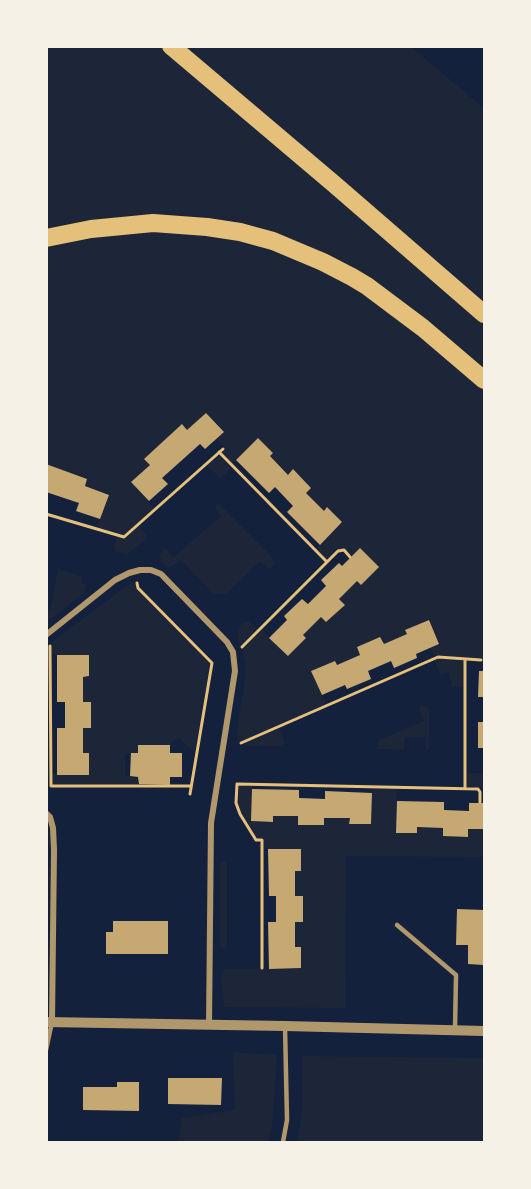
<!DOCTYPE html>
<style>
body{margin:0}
#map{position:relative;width:531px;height:1189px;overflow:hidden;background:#14213d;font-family:"Work Sans",sans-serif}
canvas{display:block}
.frame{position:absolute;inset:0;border:48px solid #f6f1e7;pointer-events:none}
</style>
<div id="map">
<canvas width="531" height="1189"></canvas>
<div class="frame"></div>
</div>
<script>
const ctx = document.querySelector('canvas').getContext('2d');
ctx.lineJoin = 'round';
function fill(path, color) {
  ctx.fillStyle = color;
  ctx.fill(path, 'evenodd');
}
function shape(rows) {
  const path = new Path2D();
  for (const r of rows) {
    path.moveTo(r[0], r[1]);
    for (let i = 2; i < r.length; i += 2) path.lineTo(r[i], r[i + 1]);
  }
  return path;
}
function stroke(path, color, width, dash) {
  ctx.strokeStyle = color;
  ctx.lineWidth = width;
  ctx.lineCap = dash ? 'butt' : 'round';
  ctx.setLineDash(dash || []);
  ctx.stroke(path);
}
fill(shape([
 [47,47,411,47,484,108,483,658,462,658,438,655,435,657,431,648,439,644,428,620,405,630,407,634,384,644,357,647,360,655,337,665,334,661,312,671,326,704,240,742,238,737,237,731,246,674,245,661,242,650,262,630,288,656,306,639,303,635,321,617,327,622,344,605,339,599,357,581,352,556,345,549,342,548,337,550,327,560,316,549,342,522,328,507,324,511,306,493,311,487,293,469,288,475,270,456,273,453,258,438,232,463,221,453,225,449,216,439,224,432,206,413,187,430,182,425,145,459,150,465,131,482,154,508,124,535,97,527,109,494,85,486,87,478,47,464],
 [219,455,231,468,222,477,219,478,207,465],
 [219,504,272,557,275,563,274,565,269,569,260,561,226,594,214,594,181,560,169,568,166,567,159,557,160,554,164,549,167,550,174,557,221,516,215,508,216,505],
 [139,526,147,535,147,538,127,554,115,551,114,546,117,537,124,539],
 [58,569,83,577,81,583,87,585,84,593,47,622,47,611,50,611],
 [134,582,136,588,210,664,195,750,187,747,181,739,178,739,173,741,170,745,139,745,138,753,125,753,125,776,138,777,139,784,52,785,52,774,89,774,83,753,83,728,91,727,91,703,83,702,83,677,89,676,89,656,52,655,52,642,128,585],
 [248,621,257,629,240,646,238,640,238,631,242,623],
 [438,658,463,661,463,687,452,687,449,672,440,674,434,660],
 [422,705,427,707,429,712,429,750,426,749,425,737,405,737,404,748,402,750,378,749,379,740,424,721,419,708],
 [279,729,284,740,284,744,281,746,246,746,243,744],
 [467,773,484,773,484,803,483,803,483,787,467,787],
 [238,785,252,786,252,821,272,822,273,816,298,816,298,825,324,825,324,818,350,818,350,824,371,824,372,788,397,789,396,833,417,833,417,827,443,828,443,836,468,837,468,829,484,829,484,857,346,856,345,1008,224,1007,221,976,224,969,301,968,300,948,295,947,295,871,300,849,264,849,264,838,257,838,240,810,238,803],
 [224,860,227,863,227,946,224,949,220,946,220,863],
 [233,1052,277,1055,272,1126,268,1142,178,1142,182,1118,235,1110],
 [302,1056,484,1058,484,1142,297,1142,302,1114]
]), '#1d2539');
fill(shape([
 [206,413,224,432,205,449,200,444,162,478,168,484,149,501,131,482,150,465,144,459,182,424,187,430],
 [258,438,273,453,270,456,288,475,293,469,311,488,306,493,324,511,327,507,342,522,320,545,287,512,293,506,275,487,269,493,236,460],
 [46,464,87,479,85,486,109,495,100,519,76,511,79,503,46,492],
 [360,548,379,567,361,585,357,581,339,599,345,605,326,622,321,617,303,635,306,638,288,656,269,638,287,620,284,616,302,599,308,604,326,586,321,580,339,563,342,566],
 [429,620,439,644,416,654,417,658,394,668,391,661,368,671,371,679,347,689,345,685,322,695,311,671,335,661,337,665,360,655,357,647,380,637,384,644,407,634,405,630],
 [57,655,89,655,89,676,83,677,83,702,91,702,91,728,83,728,83,753,89,753,89,775,57,775,57,728,65,728,65,702,57,702],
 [479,671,484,671,484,697,478,697],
 [478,722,484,722,484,748,478,748],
 [138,745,170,745,170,753,182,753,182,777,170,777,170,785,139,784,138,777,130,776,131,753,138,753],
 [252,789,299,790,299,798,325,799,325,791,372,793,371,824,349,824,350,818,324,818,324,825,298,825,298,816,273,816,273,822,251,821],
 [397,801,444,802,444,810,469,811,469,803,484,803,484,829,468,829,468,837,443,836,443,828,417,827,417,833,396,833],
 [268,849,301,849,301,871,295,871,295,896,303,896,303,922,295,922,295,947,301,947,301,968,269,969,268,922,276,922,276,896,269,896],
 [457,909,484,910,484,965,468,964,468,945,456,945],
 [113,921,168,921,168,954,106,954,106,932,113,932],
 [168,1078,222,1078,221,1105,168,1104],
 [117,1082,139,1082,139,1111,83,1110,83,1087,117,1087]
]), '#c6a872');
stroke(shape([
 [219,452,327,562],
 [46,514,124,537,223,449],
 [137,583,138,588,212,663,190,794],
 [50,646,51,786,191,786],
 [242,647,338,551,344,550,350,557],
 [241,743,438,657,481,660],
 [465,788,465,660],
 [262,968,262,840,256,840,240,814,236,803,237,784,478,789,480,792,480,802]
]), '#e5c07b', 3);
stroke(shape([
 [397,925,456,975,455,1030],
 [46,1050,52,1022],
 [283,1142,287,1120,285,1026]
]), '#b1986c', 4.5);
stroke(shape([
 [46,635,115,580,129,573,140,570,151,570,161,574,227,642,233,652,235,671,211,823,209,1025],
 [46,813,50,817,53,828,54,850,52,1022]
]), '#b1986c', 6);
stroke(shape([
 [46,1022,285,1026,484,1031]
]), '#b1986c', 10);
stroke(shape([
 [171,46,334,184,484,314],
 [46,238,91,229,153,223,207,227,240,232,273,241,323,262,352,277,367,286,423,328,484,380]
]), '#e5c07b', 18);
</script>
